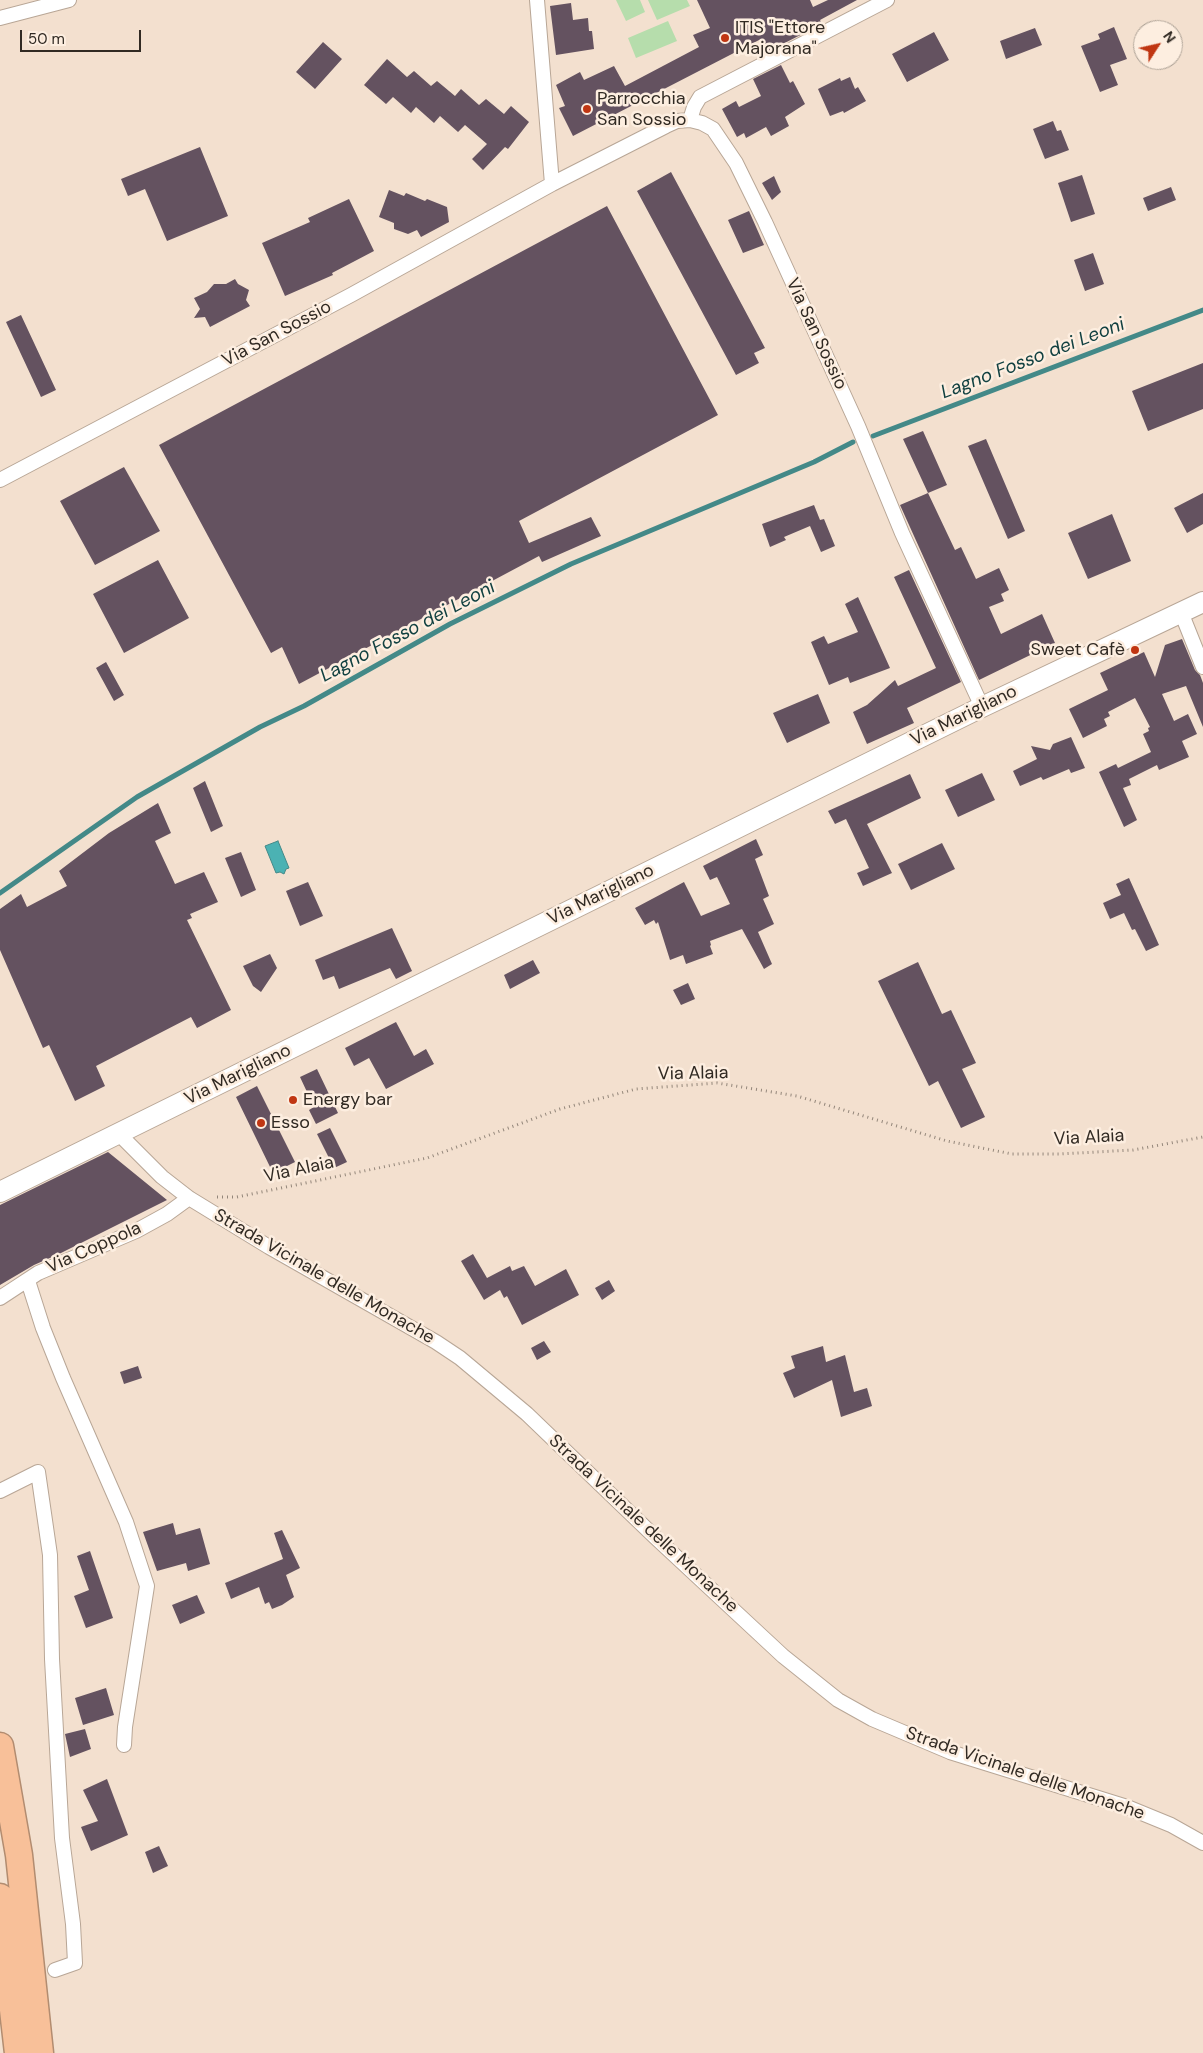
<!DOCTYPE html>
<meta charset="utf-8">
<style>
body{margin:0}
#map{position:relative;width:1203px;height:2053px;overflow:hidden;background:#f3e0cf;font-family:"DM Sans",sans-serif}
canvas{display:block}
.north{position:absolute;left:1133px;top:20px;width:50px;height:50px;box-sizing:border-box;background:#fdeee0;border:1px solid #aba094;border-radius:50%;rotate:55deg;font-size:14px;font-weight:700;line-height:20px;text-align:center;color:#312a23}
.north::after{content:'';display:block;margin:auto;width:18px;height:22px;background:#c03612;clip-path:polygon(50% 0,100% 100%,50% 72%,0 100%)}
.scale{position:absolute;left:20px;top:30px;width:121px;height:22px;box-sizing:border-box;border:2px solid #312a23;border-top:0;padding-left:6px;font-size:15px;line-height:18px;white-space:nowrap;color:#312a23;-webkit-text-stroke:4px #fdeee0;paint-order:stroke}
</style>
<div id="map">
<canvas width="1203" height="2053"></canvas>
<div class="north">N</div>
<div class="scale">50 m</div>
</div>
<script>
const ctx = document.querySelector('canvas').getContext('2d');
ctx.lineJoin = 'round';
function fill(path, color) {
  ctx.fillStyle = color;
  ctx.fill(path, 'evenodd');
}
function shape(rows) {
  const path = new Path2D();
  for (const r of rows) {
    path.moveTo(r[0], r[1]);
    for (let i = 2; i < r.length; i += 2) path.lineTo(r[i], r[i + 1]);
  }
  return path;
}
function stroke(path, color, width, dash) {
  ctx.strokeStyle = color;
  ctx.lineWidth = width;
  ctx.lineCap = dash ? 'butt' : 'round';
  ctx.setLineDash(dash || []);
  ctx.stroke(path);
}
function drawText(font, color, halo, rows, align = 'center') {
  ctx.font = font + ' "DM Sans",sans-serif';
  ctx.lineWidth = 5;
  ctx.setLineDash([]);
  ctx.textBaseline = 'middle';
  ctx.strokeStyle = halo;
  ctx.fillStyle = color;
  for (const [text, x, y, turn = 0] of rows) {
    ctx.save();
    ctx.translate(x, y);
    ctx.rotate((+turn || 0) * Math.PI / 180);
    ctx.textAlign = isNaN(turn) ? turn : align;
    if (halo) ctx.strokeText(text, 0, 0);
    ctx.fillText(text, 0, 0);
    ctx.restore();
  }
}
fill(shape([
 [616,0,640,0,645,12,626,21],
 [648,0,687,0,690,6,657,20],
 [668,21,677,41,636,58,628,38]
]), '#b6ddac');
const water = shape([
 [278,841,289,868,286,869,284,874,280,872,276,873,265,846,278,841]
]);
fill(water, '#4bb2b3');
stroke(water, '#438988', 1);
stroke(shape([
 [873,436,1203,310],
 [0,893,137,797,260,727,304,706,450,624,571,564,814,462,853,442]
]), '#438988', 5);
fill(shape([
 [697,0,810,0,813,7,828,0,857,0,820,20,822,24,767,52,761,39,573,136,559,108,565,106,556,85,580,72,584,80,614,66,625,86,699,47,693,35,710,28],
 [571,3,573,20,588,18,589,31,592,31,594,49,556,55,550,6],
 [1114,27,1127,59,1110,65,1118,85,1100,92,1081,46,1100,39,1098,34],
 [1035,28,1042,45,1006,59,1000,41],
 [934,32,949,60,907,82,892,54],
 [323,42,342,59,315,89,296,72],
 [387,59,407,77,414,71,431,86,437,81,455,96,461,89,479,105,486,99,504,114,511,106,529,122,508,149,505,147,483,170,472,159,487,144,465,125,458,132,440,116,434,123,416,107,411,113,393,97,386,104,364,85],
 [781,65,790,83,793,81,805,104,785,117,789,126,771,136,766,127,746,138,744,133,737,137,722,109,736,101,739,107,761,96,753,79],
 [850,77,855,89,858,87,866,101,844,113,843,111,830,116,818,89,840,78,841,81],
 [1053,121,1057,131,1061,130,1069,150,1045,159,1033,129],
 [200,147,228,216,167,241,145,189,128,196,121,179],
 [671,172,765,348,754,353,759,363,736,375,637,191],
 [1082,175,1095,214,1071,222,1058,183],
 [774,176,781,192,772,200,762,183],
 [1171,187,1176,200,1148,211,1143,198],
 [389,190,404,196,406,193,425,201,427,199,447,207,449,222,421,237,417,230,408,234,394,229,394,223,379,217],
 [349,199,374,251,332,273,333,275,285,296,262,243,310,222,308,218],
 [607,206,718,415,519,521,529,543,591,517,601,536,542,562,539,556,299,684,282,647,271,653,159,445],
 [749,211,764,245,743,253,728,220],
 [1093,253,1104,284,1085,291,1074,260],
 [235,279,238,284,249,290,246,300,250,306,210,327,205,317,194,318,200,309,194,298,207,292,214,284,226,284],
 [21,315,56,390,41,397,6,322],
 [1203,363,1203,409,1148,431,1132,391],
 [923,431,947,485,928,493,903,439],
 [986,439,1025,531,1008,539,968,446],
 [124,467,160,531,95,565,60,501],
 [928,493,955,550,961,547,976,579,999,568,1009,590,1001,594,1004,601,989,607,1001,634,1042,614,1055,643,979,680,900,505],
 [1203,493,1203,524,1187,533,1174,508],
 [814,505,820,520,824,519,835,546,821,552,810,526,784,537,786,540,770,547,762,524],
 [1112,514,1131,561,1088,579,1068,533],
 [158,560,189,618,124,653,93,594],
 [909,570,961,682,907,708,914,723,867,744,853,712,867,705,895,680,898,686,936,668,894,577],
 [858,597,890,668,850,683,848,677,829,685,811,642,824,636,828,644,858,632,845,604],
 [1182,639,1195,670,1200,675,1203,683,1203,727,1186,686,1162,694,1174,721,1188,714,1197,734,1182,741,1189,757,1159,770,1157,765,1129,779,1131,785,1123,788,1137,820,1124,827,1099,772,1116,764,1118,768,1151,752,1143,734,1149,731,1148,728,1150,727,1135,698,1108,712,1110,716,1104,719,1107,726,1083,738,1069,709,1108,690,1100,673,1144,652,1155,677,1165,645],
 [106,662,124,695,114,701,96,668],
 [818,694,830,723,787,743,773,713],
 [1071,737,1085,768,1071,773,1069,769,1043,780,1041,777,1020,786,1013,771,1037,759,1031,746,1050,750,1053,744],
 [982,773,995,800,958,817,945,790],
 [910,774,921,798,867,824,892,873,863,886,857,873,869,868,846,819,835,824,828,811],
 [205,781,223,826,211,832,193,788],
 [158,803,171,833,155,841,175,884,204,872,218,902,190,914,192,918,187,920,231,1010,197,1028,191,1017,96,1066,105,1086,75,1101,49,1045,43,1048,0,950,0,909,21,894,27,907,67,886,59,871,109,833],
 [756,839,763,855,755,859,769,896,763,899,774,924,758,932,772,964,764,969,742,929,710,941,711,945,710,946,713,954,686,964,683,955,670,960,658,922,656,924,654,920,645,925,635,908,684,882,701,916,730,904,717,877,710,880,703,866],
 [942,843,955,869,911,890,898,864],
 [241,852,256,890,241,897,225,858],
 [1129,878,1159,945,1146,951,1135,929,1132,930,1124,913,1110,919,1103,903,1121,895,1116,884],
 [308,882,323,916,300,926,286,891],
 [392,928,412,971,396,979,390,968,339,989,334,976,323,980,315,960],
 [270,954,277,968,261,992,253,986,243,966],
 [533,960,540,973,510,989,504,975],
 [918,962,942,1014,951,1010,976,1063,962,1069,985,1117,961,1128,938,1081,929,1086,878,981],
 [688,983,695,999,681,1005,673,990],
 [396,1022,414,1056,426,1049,434,1064,386,1089,369,1058,354,1066,345,1048],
 [317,1069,338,1113,316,1124,309,1110,314,1107,300,1077],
 [257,1086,295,1162,273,1173,236,1097],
 [330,1128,347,1162,334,1168,317,1134],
 [108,1152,167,1200,61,1253,34,1265,0,1285,0,1205],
 [473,1254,487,1278,510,1266,512,1271,524,1266,535,1286,566,1269,579,1295,522,1325,507,1296,504,1298,500,1290,484,1300,461,1261],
 [609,1280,615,1291,602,1300,595,1288],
 [544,1341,551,1352,537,1360,531,1348],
 [823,1346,826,1362,845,1355,854,1392,867,1388,872,1406,841,1417,832,1380,794,1398,783,1373,795,1368,791,1356],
 [138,1366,142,1378,124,1384,120,1372],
 [173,1523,176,1535,200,1528,210,1564,188,1571,186,1563,157,1571,143,1532],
 [282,1530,300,1568,286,1575,294,1597,282,1605,272,1609,269,1602,265,1604,259,1587,231,1599,225,1583,283,1559,274,1533],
 [90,1551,113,1618,86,1628,74,1596,89,1590,77,1556],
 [197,1595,205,1613,180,1624,172,1605],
 [106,1688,114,1715,83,1725,75,1698],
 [85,1729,91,1749,70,1757,65,1734],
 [107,1779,128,1835,91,1851,81,1827,98,1821,83,1790],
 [159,1846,168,1866,153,1873,145,1852]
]), '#645260');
const street = shape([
 [537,0,552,184],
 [0,18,69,0],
 [690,120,694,107,700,97,887,0],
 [0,480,351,295,552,184,666,126,677,121,690,120,702,123,713,129,736,163,765,222,858,426,902,533,982,707],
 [1181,612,1203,667],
 [119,1134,162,1177,189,1198,269,1247,436,1342,460,1358,527,1414,655,1537,783,1656,838,1700,872,1719,950,1752,1127,1807,1171,1825,1203,1843],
 [28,1281,43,1328,63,1378,126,1522,147,1586,125,1727,124,1745],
 [0,1298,38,1273,136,1231,167,1214,189,1198],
 [0,1491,38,1472,50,1555,52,1659,62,1838,73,1924,75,1963,55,1970]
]);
const secondary = shape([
 [0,1192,982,707,1203,602]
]);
const highway = shape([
 [0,1746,19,1855,40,2053],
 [0,1897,18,2053]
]);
stroke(street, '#b8a696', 16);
stroke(secondary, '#b8a696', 22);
stroke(highway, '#b28c70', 29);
stroke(shape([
 [217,1197,237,1197,427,1158,560,1109,636,1089,717,1083,797,1096,947,1141,1012,1154,1059,1154,1133,1150,1203,1137]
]), '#93867a', 3, [1, 4]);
stroke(street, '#fff', 14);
stroke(secondary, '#fff', 20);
stroke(highway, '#f8c099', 26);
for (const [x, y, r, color] of [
 [725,38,5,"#c03612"],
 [587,109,5,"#c03612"],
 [1135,650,5,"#c03612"],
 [293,1100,5,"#c03612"],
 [261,1123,5,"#c03612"]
]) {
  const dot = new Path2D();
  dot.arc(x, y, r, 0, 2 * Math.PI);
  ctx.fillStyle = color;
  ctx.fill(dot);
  stroke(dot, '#fdeee0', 2);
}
drawText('18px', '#312a23', '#fdeee0', [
 ["ITIS \"Ettore",735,28],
 ["Majorana\"",735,49],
 ["Parrocchia",597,99],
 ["San Sossio",597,120],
 ["Sweet Cafè",1125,650,"right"],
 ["Energy bar",303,1100],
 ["Esso",271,1123]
], 'left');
drawText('18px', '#312a23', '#fdeee0', [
 ["Via San Sossio",277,334,-28],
 ["Via San Sossio",816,334,65],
 ["Via Marigliano",964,716,-26],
 ["Via Marigliano",601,895,-26],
 ["Via Alaia",693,1074,-1],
 ["Via Marigliano",238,1075,-26],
 ["Via Alaia",1089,1138,-3],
 ["Via Alaia",299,1170,-12],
 ["Via Coppola",94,1248,-24],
 ["Strada Vicinale delle Monache",324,1277,30],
 ["Strada Vicinale delle Monache",643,1524,43],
 ["Strada Vicinale delle Monache",1025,1774,19]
]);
drawText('italic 19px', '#124141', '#fdeee0', [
 ["Lagno Fosso dei Leoni",1033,359,-21],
 ["Lagno Fosso dei Leoni",408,632,-28]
]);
</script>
